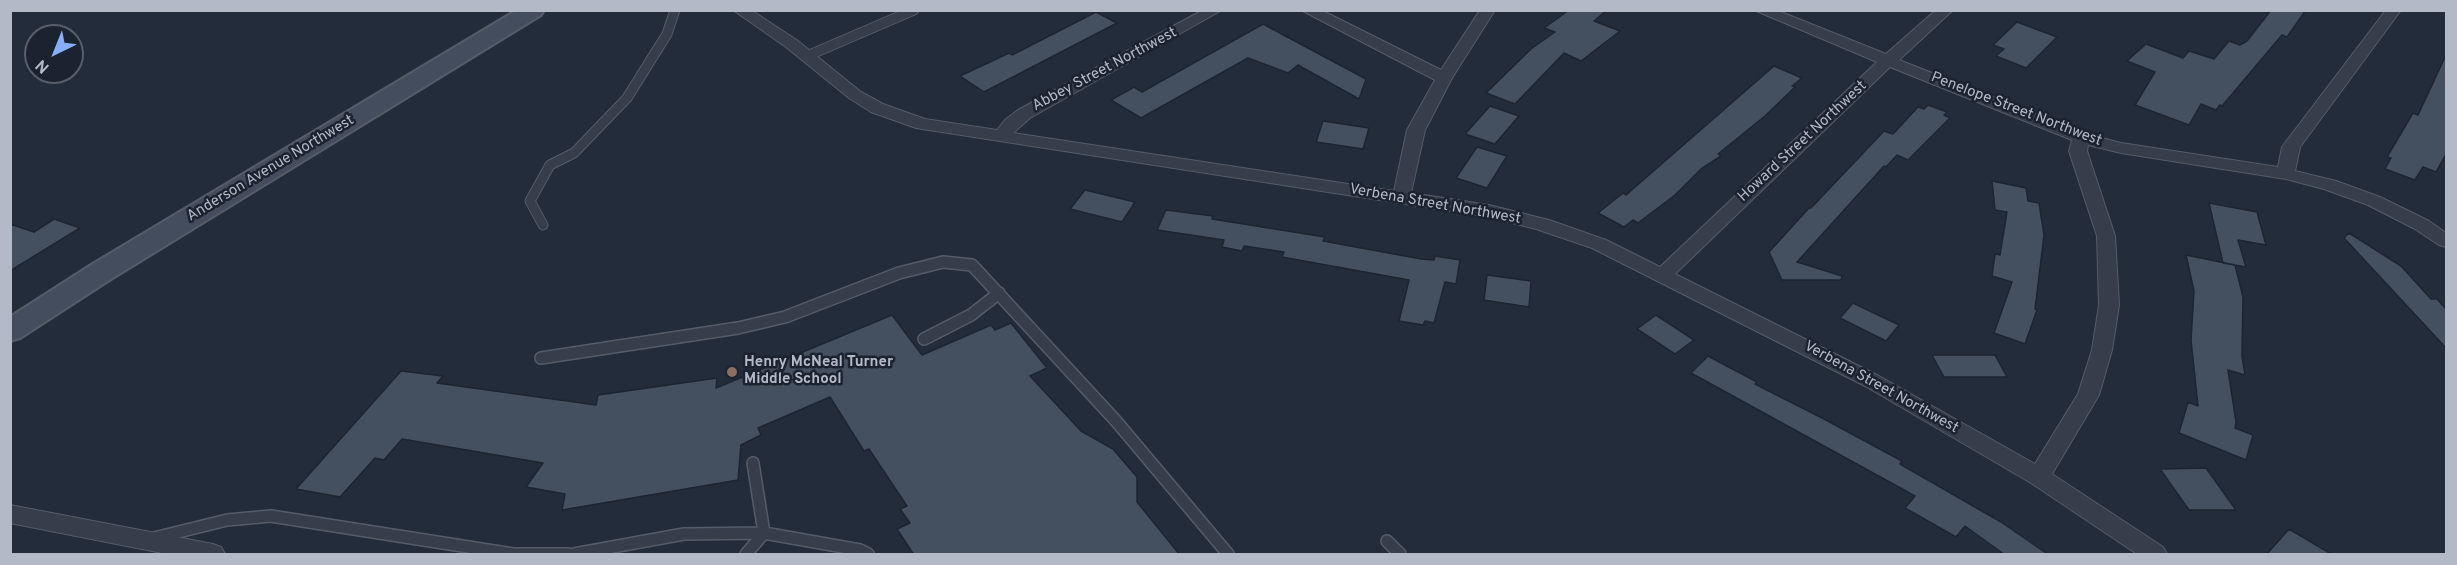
<!DOCTYPE html>
<style>
body{margin:0}
#map{position:relative;width:2457px;height:565px;overflow:hidden;background:#232c3b;font-family:Overpass,sans-serif}
canvas{display:block}
.frame{position:absolute;inset:0;border:12px solid #b2b9c7;pointer-events:none}
.north{position:absolute;left:24px;top:24px;width:60px;height:60px;box-sizing:border-box;background:#1c2330;border:2px solid #585f6c;border-radius:50%;rotate:223deg;font-size:16px;font-weight:700;line-height:24px;text-align:center;color:#b2b9c7}
.north::after{content:'';display:block;margin:auto;width:21px;height:27px;background:#87aef7;clip-path:polygon(50% 0,100% 100%,50% 72%,0 100%)}
</style>
<div id="map">
<canvas width="2457" height="565"></canvas>
<div class="frame"></div>
<div class="north">N</div>
</div>
<script>
const ctx = document.querySelector('canvas').getContext('2d');
ctx.lineJoin = 'round';
function fill(path, color) {
  ctx.fillStyle = color;
  ctx.fill(path, 'evenodd');
}
function shape(rows) {
  const path = new Path2D();
  for (const r of rows) {
    path.moveTo(r[0], r[1]);
    for (let i = 2; i < r.length; i += 2) path.lineTo(r[i], r[i + 1]);
  }
  return path;
}
function stroke(path, color, width, dash) {
  ctx.strokeStyle = color;
  ctx.lineWidth = width;
  ctx.lineCap = dash ? 'butt' : 'round';
  ctx.setLineDash(dash || []);
  ctx.stroke(path);
}
function drawText(font, color, halo, rows, align = 'center') {
  ctx.font = font + ' Overpass,sans-serif';
  ctx.lineWidth = 5;
  ctx.setLineDash([]);
  ctx.textBaseline = 'middle';
  ctx.strokeStyle = halo;
  ctx.fillStyle = color;
  for (const [text, x, y, turn = 0] of rows) {
    ctx.save();
    ctx.translate(x, y);
    ctx.rotate((+turn || 0) * Math.PI / 180);
    ctx.textAlign = isNaN(turn) ? turn : align;
    if (halo) ctx.strokeText(text, 0, 0);
    ctx.fillText(text, 0, 0);
    ctx.restore();
  }
}
const building = shape([
 [1569,10,1607,10,1594,21,1620,31,1581,61,1564,53,1515,104,1486,93,1531,49,1555,32,1544,28,1569,10],
 [2271,10,2306,10,2287,37,2282,35,2222,106,2220,105,2216,110,2201,104,2189,125,2135,105,2155,72,2127,61,2146,44,2183,58,2189,51,2214,59,2229,41,2240,45,2247,41,2271,10],
 [1096,12,1117,23,984,92,960,76,1009,53,1012,55,1096,12],
 [2017,22,2057,37,2026,68,1996,56,2004,49,1993,45,2017,22],
 [1263,24,1366,79,1359,99,1298,65,1288,73,1248,58,1141,118,1111,100,1134,87,1142,92,1263,24],
 [2446,55,2446,154,2436,172,2423,167,2415,180,2385,169,2391,158,2387,157,2413,113,2418,115,2446,55],
 [1774,66,1802,78,1792,86,1795,87,1765,116,1718,154,1721,156,1701,169,1675,195,1638,223,1633,220,1624,227,1598,213,1623,193,1626,195,1774,66],
 [1928,105,1947,112,1944,115,1950,118,1908,160,1897,155,1886,167,1884,166,1797,262,1842,276,1841,280,1782,280,1769,252,1809,208,1811,208,1884,131,1893,134,1918,107,1924,109,1928,105],
 [1490,106,1519,116,1495,144,1465,134,1490,106],
 [1323,121,1369,128,1363,149,1316,142,1323,121],
 [1477,147,1507,156,1487,188,1456,178,1477,147],
 [1992,181,2026,188,2028,201,2039,203,2044,235,2035,309,2037,310,2025,344,1994,333,2012,282,1992,276,1995,254,2000,255,2007,212,1995,210,1992,181],
 [1085,190,1135,202,1122,222,1070,209,1085,190],
 [2209,203,2257,212,2266,245,2238,240,2246,267,2223,263,2209,203],
 [1166,210,1213,216,1212,219,1325,237,1323,241,1421,259,1434,260,1435,256,1460,260,1456,284,1445,282,1434,323,1425,321,1423,325,1399,321,1409,280,1282,257,1284,252,1244,246,1242,251,1222,247,1224,240,1157,230,1166,210],
 [54,219,80,228,10,271,10,224,34,232,54,219],
 [2349,233,2401,266,2431,299,2437,299,2446,309,2446,348,2344,238,2349,233],
 [2186,255,2235,265,2243,297,2242,356,2245,375,2228,370,2236,422,2235,428,2253,435,2246,460,2179,433,2188,402,2198,406,2191,340,2194,291,2186,255],
 [1487,275,1531,281,1529,307,1484,300,1487,275],
 [1853,303,1899,325,1886,341,1840,318,1853,303],
 [892,315,922,355,991,325,995,330,1011,323,1047,368,1030,376,1081,431,1113,449,1137,477,1137,502,1180,555,914,555,897,529,910,523,900,509,907,506,869,449,864,451,830,397,758,428,761,435,741,445,738,480,562,510,565,494,526,487,543,463,402,439,384,460,375,458,340,497,296,489,401,371,443,376,437,383,596,405,598,395,717,378,716,388,892,315],
 [1656,315,1694,340,1675,354,1637,329,1656,315],
 [1932,355,1995,355,2007,377,1944,377,1932,355],
 [1708,356,1757,382,1755,384,1824,419,1902,461,1900,464,2001,522,2049,555,2005,555,1965,526,1956,537,1905,508,1915,496,1691,373,1708,356],
 [2206,468,2236,510,2189,510,2160,469,2206,468],
 [2289,529,2333,555,2266,555,2289,529]
]);
fill(building, '#444f60');
stroke(building, '#1e2532', 1.5);
const laneFar1 = shape([
 [807,56,914,10],
 [543,225,530,201,550,165,574,153,627,98,667,34,675,10]
]);
const lane = shape([
 [924,339,971,315,999,293],
 [541,358,738,328,785,317,899,273,943,262,972,265,1116,421,1228,554],
 [154,538,227,520,271,516,513,554,568,554],
 [1387,541,1400,554],
 [574,554,684,534,764,533,860,550,868,554],
 [746,554,764,533,753,463]
]);
const street = shape([
 [733,10,751,10,798,41,861,92,883,104,925,119,997,130,1005,120,1018,110,1203,10,1222,10,1030,118,1013,133,1394,191,1407,130,1435,80,1301,10,1321,10,1441,70,1480,10,1495,10,1452,78,1425,130,1411,193,1489,205,1549,220,1606,240,1660,267,1877,62,1754,10,1776,10,1886,54,1936,10,1953,10,1899,60,2087,134,2121,143,2278,167,2282,147,2386,10,2401,10,2300,147,2295,171,2336,181,2380,197,2429,221,2446,233,2446,247,2439,245,2415,229,2368,205,2324,189,2286,179,2121,153,2088,145,2087,151,2115,236,2119,305,2112,350,2099,395,2052,474,2163,547,2167,554,2137,554,2031,483,1865,386,1592,248,1536,229,1489,217,916,128,871,112,849,98,786,47,733,10],
 [1890,67,2072,140,2069,151,2097,236,2099,305,2092,350,2078,394,2035,464,1879,376,1675,274,1890,67],
 [10,505,213,544,221,547,225,554,167,554,10,523,10,505]
]);
const secondary = shape([
 [517,10,544,10,541,15,111,279,20,338,10,341,10,317,91,265,517,10]
]);
stroke(laneFar1, '#555c69', 11);
stroke(lane, '#555c69', 14);
stroke(street, '#555c69', 2);
stroke(secondary, '#555c69', 4);
stroke(laneFar1, '#363e4b', 9);
stroke(lane, '#363e4b', 11);
fill(street, '#363e4b');
fill(secondary, '#444d5e');
for (const [x, y, r, color] of [
 [732,372,6,"#8d6e63"]
]) {
  const dot = new Path2D();
  dot.arc(x, y, r, 0, 2 * Math.PI);
  ctx.fillStyle = color;
  ctx.fill(dot);
  stroke(dot, '#1c2330', 2);
}
drawText('15px', '#b2b9c7', '#1c2330', [
 ["Abbey Street Northwest",1105,70,-28],
 ["Penelope Street Northwest",2016,110,21],
 ["Howard Street Northwest",1803,142,-43],
 ["Anderson Avenue Northwest",271,169,-31],
 ["Verbena Street Northwest",1435,205,10],
 ["Verbena Street Northwest",1881,388,29]
]);
drawText('bold 15px', '#b2b9c7', '#1c2330', [
 ["Henry McNeal Turner",744,363],
 ["Middle School",744,380]
], 'left');
</script>
